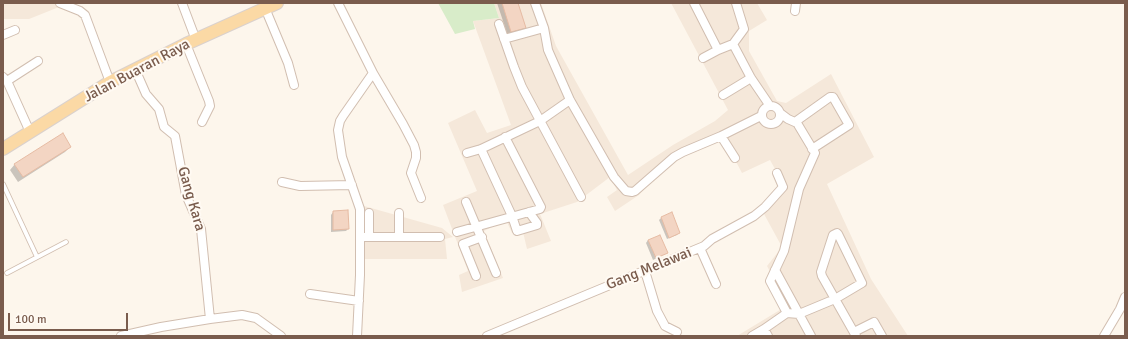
<!DOCTYPE html>
<style>
body{margin:0}
#map{position:relative;width:1128px;height:339px;overflow:hidden;background:#fdf6ec;font-family:Signika,sans-serif}
canvas{display:block}
.frame{position:absolute;inset:0;border:4px solid #7a5c4d;pointer-events:none}
.scale{position:absolute;left:8px;top:313px;width:120px;height:18px;box-sizing:border-box;border:2px solid #7a5c4d;border-top:0;padding-left:5px;font-size:12px;line-height:14px;white-space:nowrap;color:#7a5c4d;-webkit-text-stroke:3px #fffaf3;paint-order:stroke}
</style>
<div id="map">
<canvas width="1128" height="339"></canvas>
<div class="frame"></div>
<div class="scale">100 m</div>
</div>
<script>
const ctx = document.querySelector('canvas').getContext('2d');
ctx.lineJoin = 'round';
function fill(path, color) {
  ctx.fillStyle = color;
  ctx.fill(path, 'evenodd');
}
function shape(rows) {
  const path = new Path2D();
  for (const r of rows) {
    if (r.length === 3) {
      path.moveTo(r[0] + r[2], r[1]);
      path.arc(r[0], r[1], r[2], 0, 2 * Math.PI);
      continue;
    }
    path.moveTo(r[0], r[1]);
    for (let i = 2; i < r.length; i += 2) path.lineTo(r[i], r[i + 1]);
  }
  return path;
}
function stroke(path, color, width, dash) {
  ctx.strokeStyle = color;
  ctx.lineWidth = width;
  ctx.lineCap = dash ? 'butt' : 'round';
  ctx.setLineDash(dash || []);
  ctx.stroke(path);
}
function drawText(font, color, halo, rows, align = 'center') {
  ctx.font = font + ' Signika,sans-serif';
  ctx.lineWidth = 4;
  ctx.setLineDash([]);
  ctx.textBaseline = 'middle';
  ctx.strokeStyle = halo;
  ctx.fillStyle = color;
  for (const [text, x, y, turn = 0] of rows) {
    ctx.save();
    ctx.translate(x, y);
    ctx.rotate((+turn || 0) * Math.PI / 180);
    ctx.textAlign = isNaN(turn) ? turn : align;
    if (halo) ctx.strokeText(text, 0, 0);
    ctx.fillText(text, 0, 0);
    ctx.restore();
  }
}
fill(shape([
 [3,3,69,3,29,19,3,19],
 [494,3,541,3,556,46,628,175,673,145,715,121,728,110,671,3,757,3,767,20,749,31,749,51,777,101,786,103,831,74,874,157,827,184,871,279,908,336,737,336,788,305,767,266,782,247,764,214,785,187,770,160,742,173,724,139,683,155,658,174,639,195,615,211,607,197,617,190,610,177,577,202,540,214,551,241,527,249,523,232,512,233,506,220,484,231,503,278,462,292,459,275,468,271,443,205,477,191,448,123,475,110,487,133,511,125,473,21,499,18],
 [364,206,442,228,453,237,445,239,447,259,365,259]
]), '#f5e8da');
fill(shape([
 [438,3,494,3,499,18,473,21,475,29,455,34]
]), '#d8ecc9');
fill(shape([
 [497,3,517,3,525,27,521,31,508,36],
 [70,147,65,152,18,182,10,170,15,164],
 [333,212,347,212,348,229,346,231,331,232,331,215],
 [661,218,679,233,677,235,667,239,659,220],
 [648,240,667,253,653,260,646,243]
]), '#0003');
const building = shape([
 [502,3,518,3,526,28,511,32,502,3],
 [63,133,71,147,23,177,14,164,63,133],
 [348,210,349,229,333,230,333,211,348,210],
 [672,212,680,233,669,238,661,217,672,212],
 [660,235,668,253,656,258,648,240,660,235]
]);
fill(building, '#f3d5c3');
stroke(building, '#e6bba3', 1);
const lane = shape([
 [3,184,37,257],
 [7,273,66,242]
]);
const street = shape([
 [60,3,80,11,85,15,110,82],
 [182,3,196,40],
 [338,3,373,73,343,116,340,121,338,130,342,157,360,209,360,275,357,336],
 [535,3,544,28,548,50,570,100,614,177,626,191,632,192,635,191,674,157,683,152,721,136,761,116],
 [694,3,718,50,733,44,744,29,736,3],
 [265,8,288,63,294,85],
 [795,11,796,3],
 [499,24,514,67,522,87,581,197],
 [3,35,15,30],
 [504,39,544,28],
 [186,44,209,101,210,106,202,122],
 [733,44,751,78,770,106],
 [703,58,718,50],
 [135,69,146,94,159,109,164,127,175,136,186,195,201,229,210,319],
 [373,73,403,124,414,145,416,152,416,158,411,173,421,198],
 [3,77,7,81,30,132],
 [7,81,38,61],
 [723,95,751,78],
 [771,115,9],
 [780,113,788,119,797,123,815,153,799,189,784,251,770,281,787,313],
 [795,122,830,97,833,97,849,125,812,149],
 [721,136,735,158],
 [481,149,512,216,517,231,537,225,537,223,529,212],
 [467,153,481,149,540,121,570,100],
 [282,182,300,186,352,185],
 [466,202,496,273],
 [457,232,540,209,541,207,505,137],
 [360,237,440,237],
 [369,237,369,213],
 [399,237,399,213],
 [700,248,716,284],
 [775,270,811,336],
 [645,271,657,311,665,326,677,332],
 [476,276,463,244,482,237],
 [310,294,359,301],
 [764,329,768,336],
 [854,332,874,322,882,336],
 [121,336,161,327,210,319,242,315,256,318,281,336],
 [487,336,704,246,712,239,754,216,765,207,783,187,777,173],
 [752,336,764,329,787,313,799,314,835,299,862,283,838,234,837,233,833,235,821,272,822,276,835,299,856,336],
 [1104,336,1120,309,1125,297]
]);
const primary = shape([
 [3,149,110,82,186,44,277,3]
]);
stroke(lane, '#d1beb0', 5.5);
stroke(street, '#d1beb0', 10);
stroke(primary, '#dad1cd', 14);
stroke(lane, '#fff', 4);
stroke(street, '#fff', 8);
stroke(primary, '#fbd9a5', 12);
drawText('15px', '#7a5c4d', '#fffaf3', [
 ["Jalan Buaran Raya",137,71,-28],
 ["Gang Kara",191,199,74],
 ["Gang Melawai",649,269,-22]
]);
</script>
